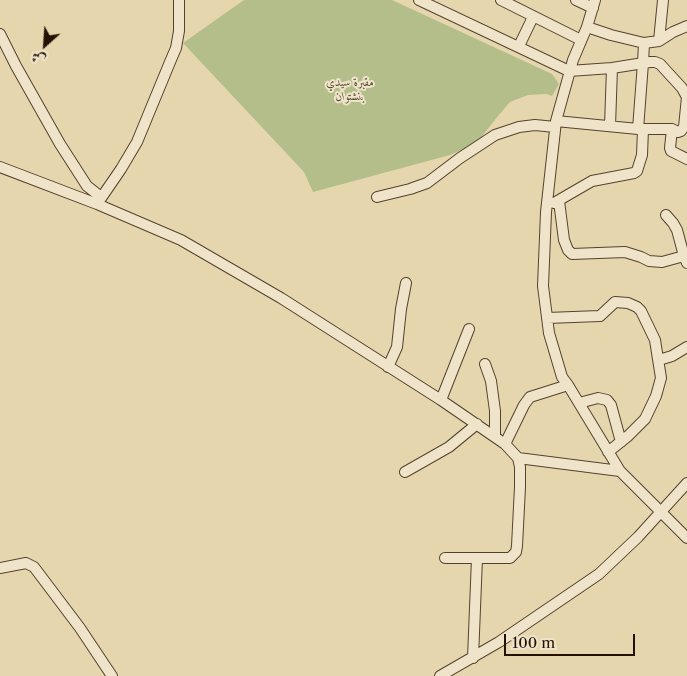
<!DOCTYPE html>
<meta charset="utf-8">
<style>
body{margin:0}
#map{position:relative;width:687px;height:676px;overflow:hidden;background:#e6d6ad;font-family:"Libre Caslon Text",Amiri,serif}
canvas{display:block}
.north{position:absolute;left:20px;top:20px;width:50px;height:50px;-webkit-text-stroke:4px #efe4ca;paint-order:stroke;rotate:206deg;font-size:14px;font-weight:700;line-height:20px;text-align:center;color:#251103}
.north::after{content:'';display:block;margin:auto;width:18px;height:22px;background:#251103;clip-path:polygon(50% 0,100% 100%,50% 72%,0 100%)}
.scale{position:absolute;left:504px;top:634px;width:131px;height:22px;box-sizing:border-box;border:2px solid #251103;border-top:0;padding-left:6px;font-size:15px;line-height:18px;white-space:nowrap;color:#251103;-webkit-text-stroke:4px #efe4ca;paint-order:stroke}
</style>
<div id="map">
<canvas width="687" height="676"></canvas>
<div class="north">ش</div>
<div class="scale">100 m</div>
</div>
<script>
const ctx = document.querySelector('canvas').getContext('2d');
ctx.lineJoin = 'round';
function fill(path, color) {
  ctx.fillStyle = color;
  ctx.fill(path, 'evenodd');
}
function shape(rows) {
  const path = new Path2D();
  for (const r of rows) {
    path.moveTo(r[0], r[1]);
    for (let i = 2; i < r.length; i += 2) path.lineTo(r[i], r[i + 1]);
  }
  return path;
}
function stroke(path, color, width, dash) {
  ctx.strokeStyle = color;
  ctx.lineWidth = width;
  ctx.lineCap = dash ? 'butt' : 'round';
  ctx.setLineDash(dash || []);
  ctx.stroke(path);
}
function drawText(font, color, halo, rows, align = 'center') {
  ctx.font = font + ' "Libre Caslon Text",Amiri,serif';
  ctx.lineWidth = 4;
  ctx.setLineDash([]);
  ctx.textBaseline = 'middle';
  ctx.strokeStyle = halo;
  ctx.fillStyle = color;
  for (const [text, x, y, turn = 0] of rows) {
    ctx.save();
    ctx.translate(x, y);
    ctx.rotate((+turn || 0) * Math.PI / 180);
    ctx.textAlign = isNaN(turn) ? turn : align;
    if (halo) ctx.strokeText(text, 0, 0);
    ctx.fillText(text, 0, 0);
    ctx.restore();
  }
}
fill(shape([
 [244,0,392,0,552,74,559,84,552,96,547,94,528,95,510,102,498,116,476,144,450,155,313,192,304,172,183,43]
]), '#b3be8b');
const minor = shape([
 [419,0,569,71,612,68,650,62,655,62,660,64,682,88,687,97,684,127,681,131,678,132,672,129,670,148,671,151,687,159],
 [501,0,581,40],
 [576,0,593,8],
 [595,0,587,27,573,60,556,121,546,212,543,286,549,333,562,377,568,385,620,471,687,538],
 [587,27,611,35,644,43,659,41,663,0],
 [0,34,16,66,60,144,87,186,101,197],
 [659,41,673,32,687,26],
 [519,46,533,17],
 [556,121,638,129,672,129],
 [610,126,612,68],
 [638,129,643,63,644,43],
 [0,167,97,204,181,240,281,298,441,400,505,444,518,458,520,467,520,487,517,546,516,552,510,558,445,558],
 [377,197,410,189,427,183,460,158,495,135,519,127,535,125,555,127],
 [559,201,564,240,568,250,572,254,625,252,641,257,649,261,662,262,684,256],
 [554,203,592,181,634,173,637,171,642,155,643,129],
 [97,204,121,169,137,142,170,62,176,48,179,31,179,0],
 [666,215,673,223,677,230,684,256,687,263],
 [547,318,600,316,615,302,628,303,637,307,641,311,655,340,661,378,656,396,645,419,628,436,608,452],
 [659,360,672,356,687,347],
 [485,364,491,381,495,411,495,437],
 [388,367,397,347,401,309,406,283],
 [441,400,469,329],
 [579,403,598,398,607,400,611,405,621,442],
 [505,444,524,405,530,397,568,385],
 [518,458,620,471],
 [405,472,449,447,477,424],
 [0,568,26,563,34,567,80,628,112,676],
 [473,658,477,558],
 [440,676,499,642,599,574,638,537,687,483]
]);
stroke(minor, '#55422e', 12);
stroke(minor, '#efe4ca', 10);
drawText('italic 12px', '#574e33', '#efe4ca', [
 ["مقبرة سيدي",350,83],
 ["بنشتوان",350,97]
]);
</script>
